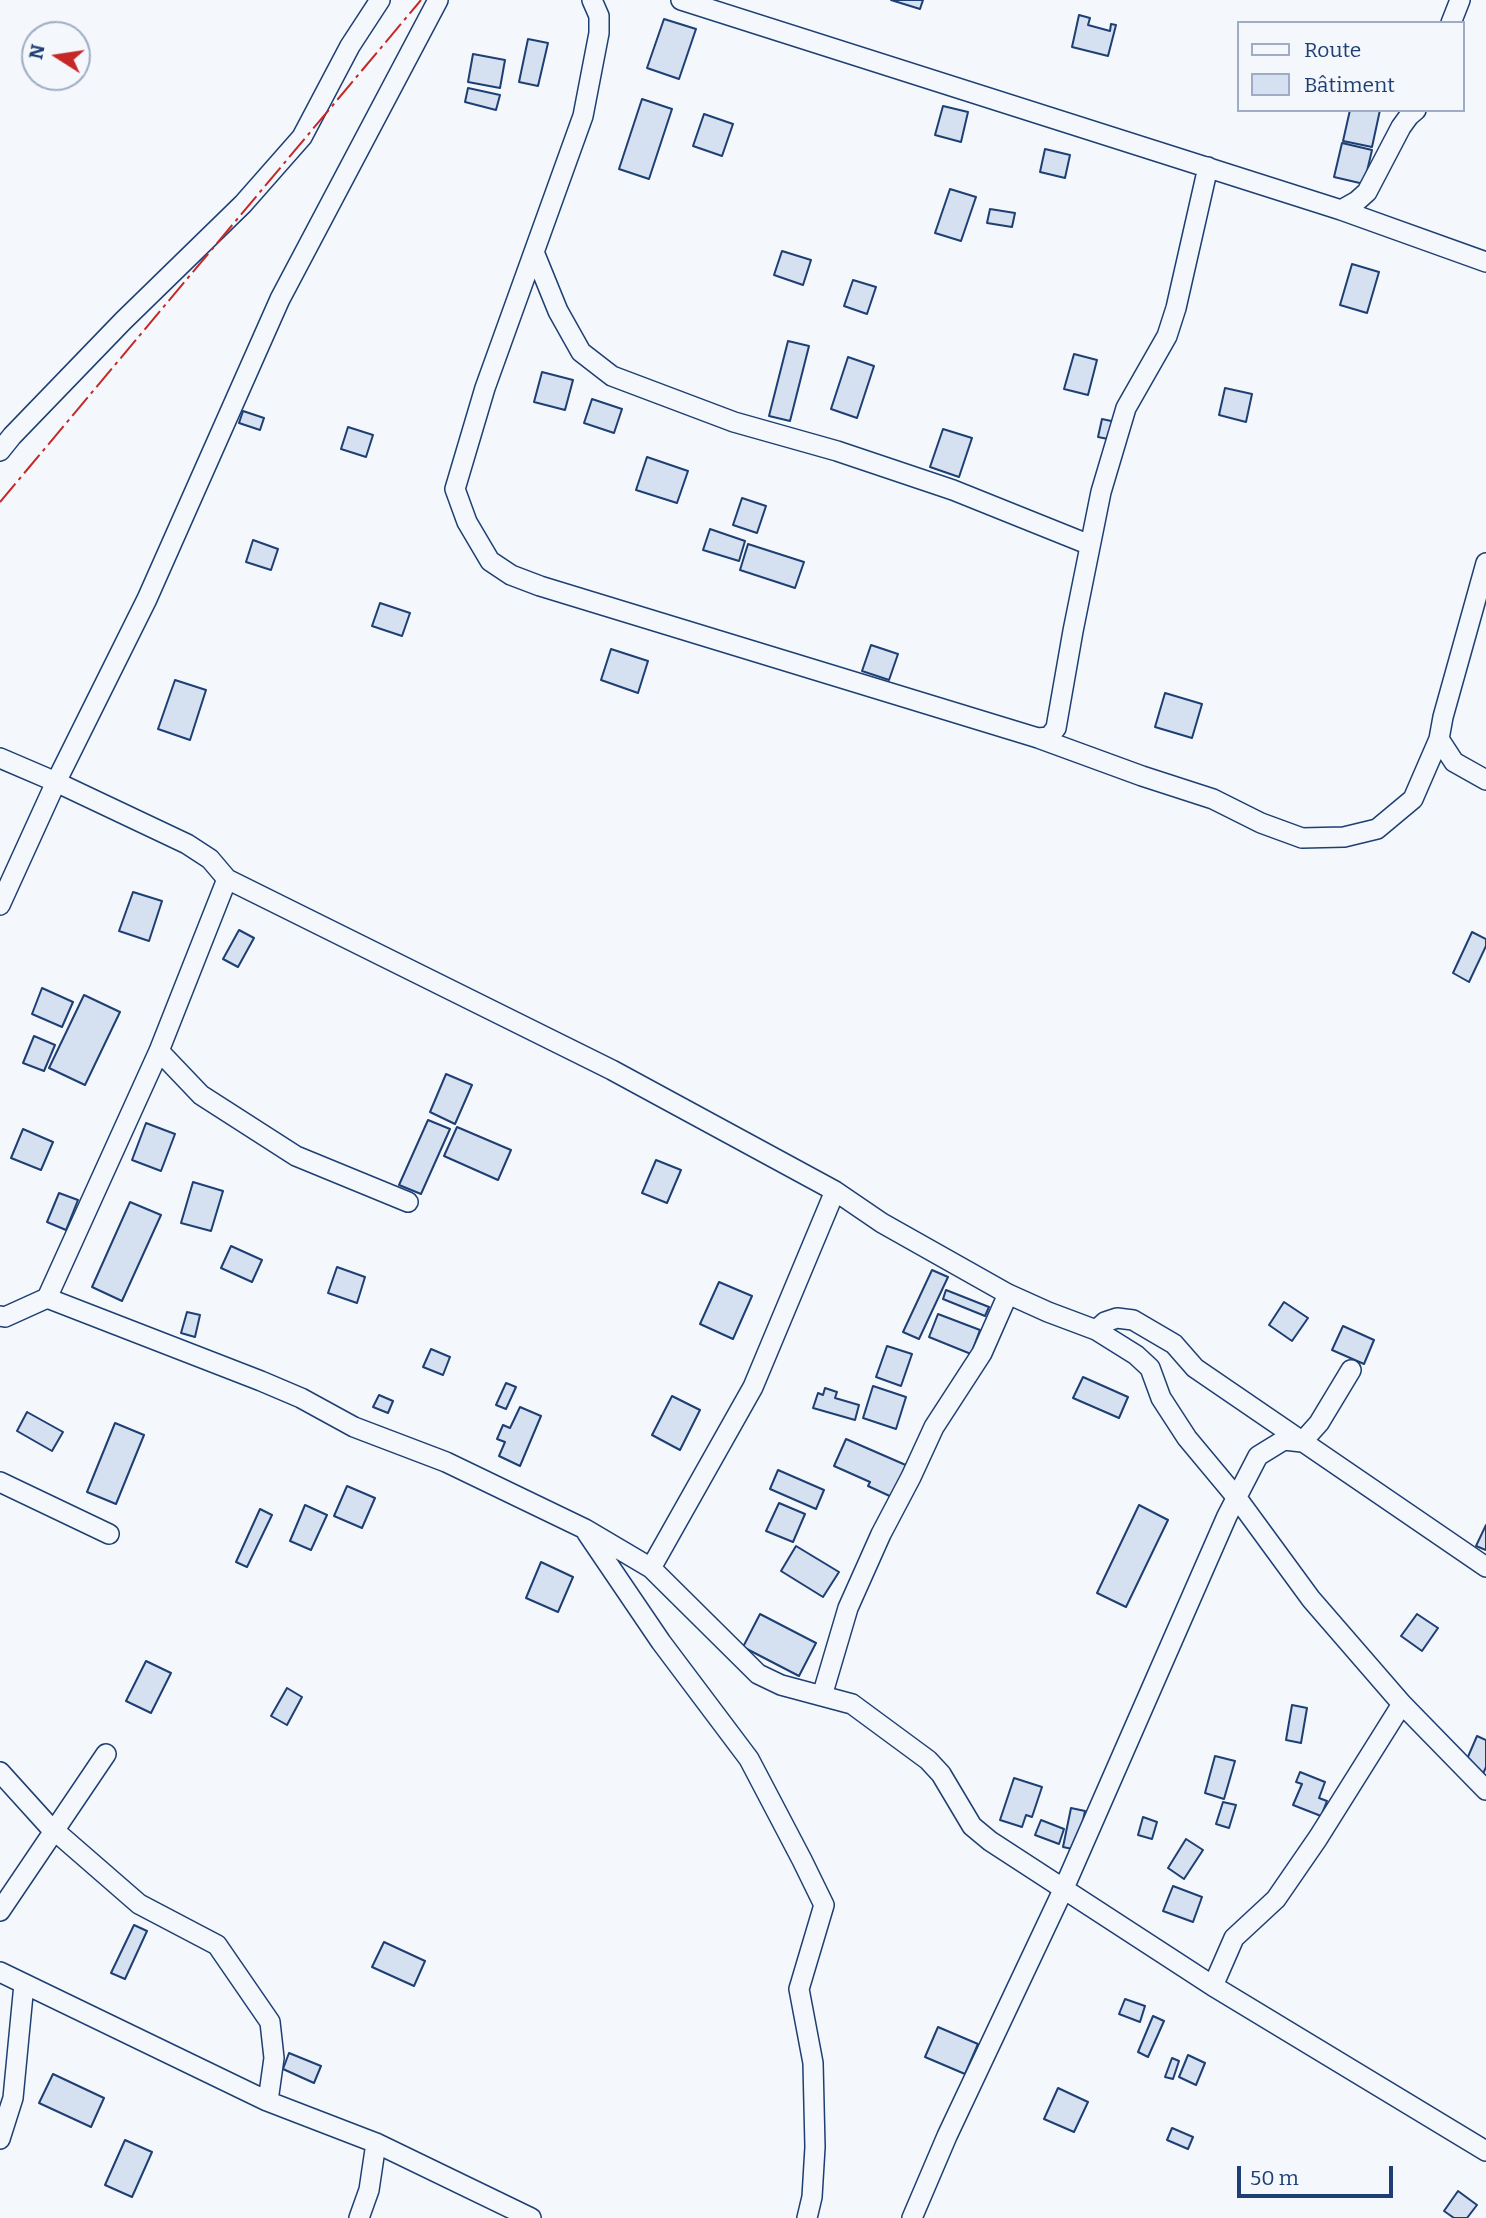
<!DOCTYPE html>
<meta charset="utf-8">
<style>
body{margin:0}
#map{position:relative;width:1486px;height:2218px;overflow:hidden;background:#f4f7fb;font-family:Bitter,serif}
canvas{display:block}
.legend{position:absolute;left:1237px;top:21px;width:228px;height:91px;box-sizing:border-box;background:#f4f7fb;border:2px solid #9eadc5;margin:0;padding:9px 12px;list-style:none;font-size:21px;color:#1d3f73}
.legend li{display:flex;align-items:center;gap:14px;height:35px}
.legend b{width:35px;border:2px solid #9eadc5}
.north{position:absolute;left:21px;top:21px;width:70px;height:70px;box-sizing:border-box;background:#f4f7fb;border:2px solid #9eadc5;border-radius:50%;rotate:282deg;font-size:19px;font-weight:700;line-height:28px;text-align:center;color:#1d3f73}
.north::after{content:'';display:block;margin:auto;width:24px;height:32px;background:#c62828;clip-path:polygon(50% 0,100% 100%,50% 72%,0 100%)}
.scale{position:absolute;left:1237px;top:2166px;width:156px;height:32px;box-sizing:border-box;border:4px solid #1d3f73;border-top:0;padding-left:9px;font-size:21px;line-height:24px;white-space:nowrap;color:#1d3f73;-webkit-text-stroke:5px #f4f7fb;paint-order:stroke}
</style>
<div id="map">
<canvas width="1486" height="2218"></canvas>
<ul class="legend">
<li><b style="height:9px;background:#f4f7fb"></b>Route</li>
<li><b style="height:19px;background:#d5e0f0"></b>Bâtiment</li>
</ul>
<div class="north">N</div>
<div class="scale">50 m</div>
</div>
<script>
const ctx = document.querySelector('canvas').getContext('2d');
ctx.lineJoin = 'round';
function fill(path, color) {
  ctx.fillStyle = color;
  ctx.fill(path, 'evenodd');
}
function shape(rows) {
  const path = new Path2D();
  for (const r of rows) {
    path.moveTo(r[0], r[1]);
    for (let i = 2; i < r.length; i += 2) path.lineTo(r[i], r[i + 1]);
  }
  return path;
}
function stroke(path, color, width, dash) {
  ctx.strokeStyle = color;
  ctx.lineWidth = width;
  ctx.lineCap = dash ? 'butt' : 'round';
  ctx.setLineDash(dash || []);
  ctx.stroke(path);
}
const building = shape([
 [891,0,923,0,920,9,891,0],
 [1079,15,1090,18,1088,25,1110,31,1111,24,1116,25,1108,56,1072,47,1079,15],
 [664,19,696,29,679,79,647,68,664,19],
 [528,39,548,43,538,86,519,82,528,39],
 [473,54,505,60,500,88,468,82,473,54],
 [468,88,500,95,496,110,465,102,468,88],
 [642,99,672,109,649,179,619,169,642,99],
 [943,106,968,112,961,142,935,135,943,106],
 [1350,110,1380,110,1372,147,1343,141,1350,110],
 [704,114,733,124,722,156,693,146,704,114],
 [1342,143,1372,150,1364,184,1334,177,1342,143],
 [1045,149,1070,155,1065,178,1040,172,1045,149],
 [950,189,976,197,961,241,935,233,950,189],
 [990,209,1015,213,1012,227,987,223,990,209],
 [782,251,811,260,803,285,774,275,782,251],
 [1352,264,1379,272,1367,313,1340,305,1352,264],
 [853,280,876,287,867,314,844,306,853,280],
 [788,341,809,346,790,421,769,416,788,341],
 [1074,354,1097,360,1088,395,1064,389,1074,354],
 [848,357,874,366,857,418,831,409,848,357],
 [542,372,573,380,565,410,534,402,542,372],
 [1225,388,1252,394,1246,422,1219,415,1225,388],
 [592,399,622,409,614,433,584,423,592,399],
 [243,411,264,418,260,430,239,423,243,411],
 [1102,419,1116,422,1113,440,1098,437,1102,419],
 [348,427,373,435,366,457,341,449,348,427],
 [943,429,972,438,959,477,930,467,943,429],
 [647,457,688,471,677,503,636,490,647,457],
 [742,498,766,506,757,533,733,525,742,498],
 [710,529,745,541,739,561,703,550,710,529],
 [253,540,278,549,271,570,246,562,253,540],
 [748,544,804,562,795,588,740,570,748,544],
 [380,603,410,613,402,636,372,626,380,603],
 [871,645,898,654,889,680,862,671,871,645],
 [611,649,648,661,638,693,601,680,611,649],
 [175,680,206,690,190,740,158,729,175,680],
 [1165,693,1202,704,1192,738,1155,727,1165,693],
 [133,892,162,901,149,941,119,931,133,892],
 [239,930,254,938,238,967,223,959,239,930],
 [1472,932,1486,939,1486,946,1469,982,1453,973,1472,932],
 [42,988,73,1002,62,1027,32,1014,42,988],
 [84,995,120,1012,85,1085,49,1068,84,995],
 [34,1036,55,1045,44,1071,23,1063,34,1036],
 [446,1074,472,1085,455,1124,430,1112,446,1074],
 [428,1120,450,1129,421,1194,399,1185,428,1120],
 [146,1123,175,1134,161,1171,132,1160,146,1123],
 [457,1127,511,1150,498,1180,444,1156,457,1127],
 [23,1129,53,1142,41,1170,11,1158,23,1129],
 [656,1160,681,1170,667,1203,642,1193,656,1160],
 [193,1182,223,1191,211,1231,181,1223,193,1182],
 [59,1193,78,1200,66,1230,47,1222,59,1193],
 [130,1202,161,1215,122,1301,92,1287,130,1202],
 [231,1246,262,1260,252,1282,221,1268,231,1246],
 [337,1267,365,1277,357,1303,328,1293,337,1267],
 [932,1270,948,1277,919,1339,903,1332,932,1270],
 [719,1282,752,1296,733,1339,700,1324,719,1282],
 [946,1290,989,1307,985,1316,943,1299,946,1290],
 [1284,1302,1308,1318,1292,1341,1269,1325,1284,1302],
 [187,1312,200,1315,195,1337,181,1333,187,1312],
 [938,1314,980,1330,971,1354,929,1337,938,1314],
 [1343,1326,1374,1340,1364,1364,1332,1350,1343,1326],
 [887,1346,912,1354,901,1386,876,1377,887,1346],
 [431,1349,450,1357,443,1375,423,1367,431,1349],
 [1083,1377,1128,1397,1119,1418,1073,1398,1083,1377],
 [506,1383,516,1387,506,1409,496,1405,506,1383],
 [873,1386,906,1397,896,1429,863,1418,873,1386],
 [825,1388,837,1392,835,1398,859,1405,855,1420,813,1408,818,1393,823,1395,825,1388],
 [379,1395,393,1401,388,1413,373,1407,379,1395],
 [672,1396,700,1410,680,1450,652,1435,672,1396],
 [520,1407,541,1416,520,1466,499,1456,505,1442,497,1439,503,1425,510,1428,520,1407],
 [27,1412,63,1432,52,1451,17,1431,27,1412],
 [115,1423,144,1435,116,1504,87,1492,115,1423],
 [846,1439,908,1466,894,1498,868,1486,870,1482,834,1466,846,1439],
 [778,1470,824,1490,816,1509,770,1489,778,1470],
 [347,1486,375,1498,362,1528,334,1516,347,1486],
 [779,1503,805,1514,793,1542,766,1531,779,1503],
 [305,1505,327,1515,311,1550,290,1541,305,1505],
 [1139,1505,1168,1520,1126,1607,1097,1593,1139,1505],
 [260,1509,272,1515,247,1567,236,1562,260,1509],
 [1486,1525,1486,1550,1476,1546,1486,1525],
 [796,1546,839,1572,823,1597,781,1571,796,1546],
 [541,1562,573,1577,558,1612,526,1598,541,1562],
 [760,1614,816,1643,799,1676,743,1647,760,1614],
 [1417,1614,1438,1628,1422,1651,1401,1636,1417,1614],
 [146,1661,171,1673,151,1713,126,1701,146,1661],
 [287,1688,302,1697,287,1725,271,1716,287,1688],
 [1292,1705,1307,1708,1301,1743,1286,1740,1292,1705],
 [1477,1736,1486,1740,1486,1767,1483,1774,1464,1766,1477,1736],
 [1215,1756,1235,1761,1224,1799,1205,1793,1215,1756],
 [1300,1772,1325,1782,1319,1798,1327,1801,1321,1816,1293,1805,1302,1784,1296,1782,1300,1772],
 [1014,1778,1042,1787,1032,1817,1026,1815,1022,1827,1000,1820,1014,1778],
 [1223,1802,1236,1805,1229,1828,1216,1824,1223,1802],
 [1071,1808,1085,1811,1077,1850,1063,1847,1071,1808],
 [1143,1817,1157,1822,1152,1839,1138,1835,1143,1817],
 [1041,1820,1064,1829,1059,1844,1035,1835,1041,1820],
 [1186,1839,1203,1850,1184,1879,1168,1868,1186,1839],
 [1173,1886,1202,1897,1193,1922,1163,1911,1173,1886],
 [134,1925,147,1931,125,1979,111,1973,134,1925],
 [384,1942,425,1961,414,1986,372,1967,384,1942],
 [1125,1999,1145,2006,1140,2022,1119,2014,1125,1999],
 [1153,2016,1164,2021,1148,2057,1138,2052,1153,2016],
 [938,2027,978,2044,965,2074,925,2057,938,2027],
 [289,2053,321,2066,314,2083,283,2069,289,2053],
 [1188,2055,1205,2063,1196,2085,1179,2077,1188,2055],
 [1172,2058,1179,2061,1173,2079,1165,2077,1172,2058],
 [53,2074,104,2098,91,2127,39,2103,53,2074],
 [1058,2088,1088,2102,1074,2132,1044,2119,1058,2088],
 [1172,2128,1193,2137,1188,2149,1167,2140,1172,2128],
 [125,2140,152,2152,132,2197,105,2185,125,2140],
 [1458,2191,1477,2205,1467,2218,1454,2218,1444,2211,1458,2191]
]);
fill(building, '#d5e0f0');
stroke(building, '#1d3f73', 2);
const street = shape([
 [592,0,599,16,599,33,583,116,485,388,455,489,467,522,490,561,511,575,540,586,1038,738,1142,776,1213,799,1261,823,1302,838,1344,837,1377,829,1413,799,1439,739,1443,717,1486,563],
 [681,0,1341,210,1486,262],
 [1451,23,1460,0],
 [1341,210,1357,201,1367,192,1401,127,1409,116,1416,110],
 [534,252,558,311,581,352,612,376,734,422,837,451,953,490,1090,545],
 [0,451,12,436,123,321,243,204,302,137,350,46,380,0],
 [1038,738,1049,737,1056,728,1073,631,1101,492,1126,408,1167,336,1176,308,1208,167],
 [1439,739,1454,762,1486,780],
 [0,758,56,782,187,844,210,859,227,879,159,1051,47,1298,5,1317,0,1316],
 [227,879,612,1070,835,1191,882,1223,1008,1294,1048,1312,1096,1330,1105,1322,1117,1318,1133,1320,1174,1344,1195,1368,1486,1567],
 [0,905,56,782,147,599,280,299,438,0],
 [159,1051,201,1095,296,1156,408,1202],
 [47,1298,261,1381,301,1398,354,1427,446,1462,585,1529,651,1568,758,1674,781,1685,852,1704,928,1760,941,1774,972,1826,990,1841,1213,1986,1486,2151],
 [1096,1330,1136,1355,1150,1368,1161,1398,1187,1438,1237,1498,1311,1599,1402,1704,1486,1790],
 [0,1482,109,1534],
 [587,1533,661,1642,749,1759,802,1860,824,1905,799,1989,813,2063,815,2147,812,2197,807,2218],
 [651,1568,753,1387,835,1191],
 [822,1696,848,1608,881,1534,911,1477,934,1427,982,1353,1008,1294],
 [0,1772,47,1824,139,1904,217,1945,270,2022,274,2058,268,2101],
 [0,1911,106,1754],
 [0,1972,267,2101,376,2143,531,2218],
 [1213,1986,1234,1938,1276,1899,1318,1838,1402,1704],
 [0,2139,13,2098,24,1984],
 [359,2218,369,2190,376,2143],
 [912,2218,947,2136,1064,1888,1227,1516,1258,1456,1284,1440,1302,1442,1319,1423,1351,1370]
]);
stroke(street, '#1d3f73', 22);
stroke(street, '#f4f7fb', 19);
stroke(shape([
 [0,502,421,0]
]), '#c62828', 2, [24, 5, 3.5, 5]);
</script>
